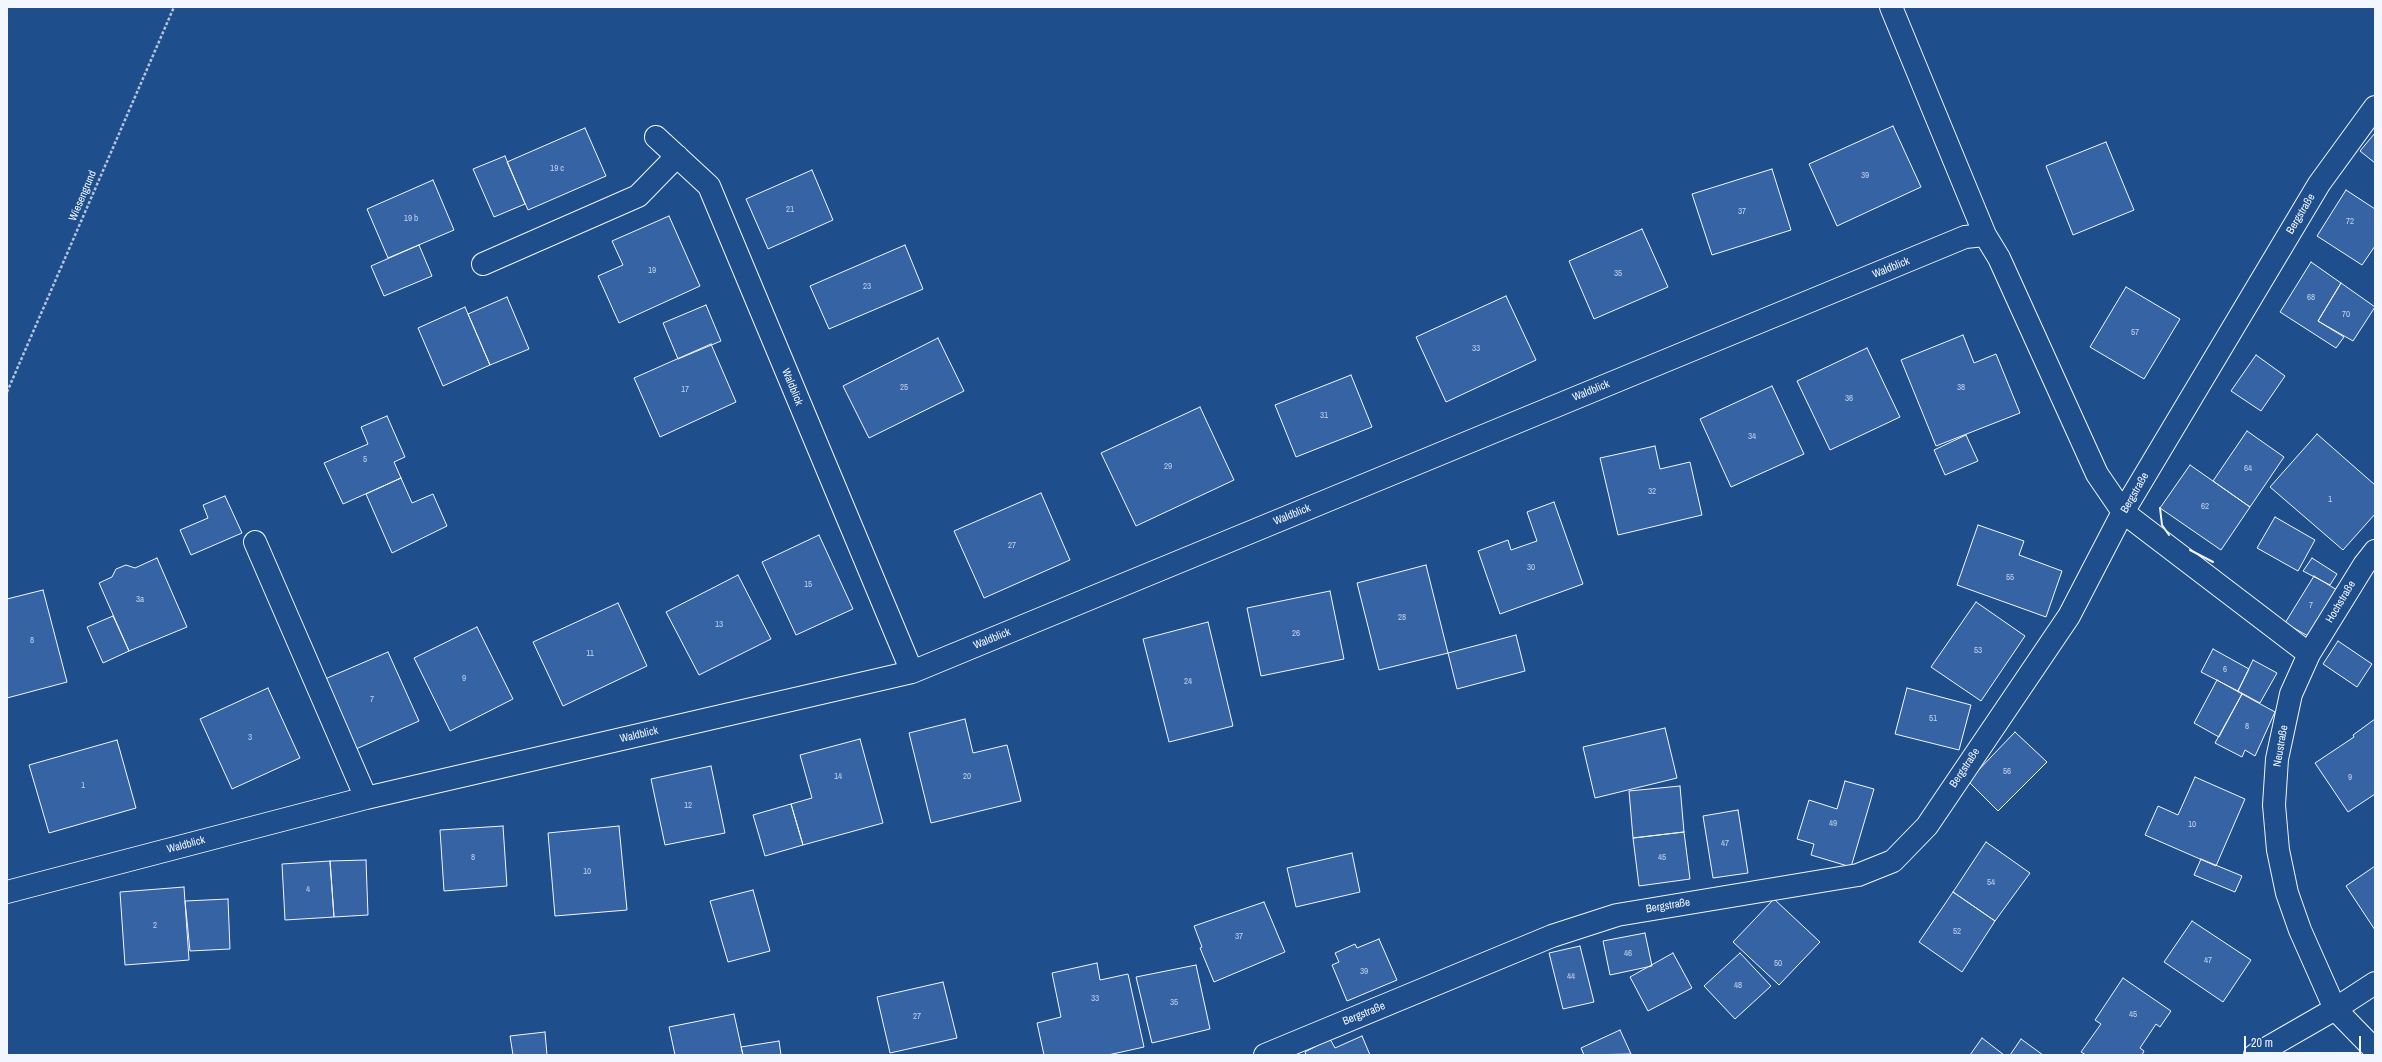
<!DOCTYPE html>
<meta charset="utf-8">
<style>
body{margin:0}
#map{position:relative;width:2382px;height:1062px;overflow:hidden;background:#1f4e8c;font-family:"Archivo Narrow",sans-serif}
canvas{display:block}
.frame{position:absolute;inset:0;border:8px solid #f2f6ff;pointer-events:none}
.scale{position:absolute;left:2244px;top:1036px;width:117px;height:18px;box-sizing:border-box;border:2px solid #f2f6ff;border-top:0;padding-left:5px;font-size:12px;line-height:14px;white-space:nowrap;color:#f2f6ff;-webkit-text-stroke:3px #1f4e8c;paint-order:stroke}
</style>
<div id="map">
<canvas width="2382" height="1062"></canvas>
<div class="frame"></div>
<div class="scale">20 m</div>
</div>
<script>
const ctx = document.querySelector('canvas').getContext('2d');
ctx.lineJoin = 'round';
function fill(path, color) {
  ctx.fillStyle = color;
  ctx.fill(path, 'evenodd');
}
function shape(rows) {
  const path = new Path2D();
  for (const r of rows) {
    path.moveTo(r[0], r[1]);
    for (let i = 2; i < r.length; i += 2) path.lineTo(r[i], r[i + 1]);
  }
  return path;
}
function stroke(path, color, width, dash) {
  ctx.strokeStyle = color;
  ctx.lineWidth = width;
  ctx.lineCap = dash ? 'butt' : 'round';
  ctx.setLineDash(dash || []);
  ctx.stroke(path);
}
function drawText(font, color, halo, rows, align = 'center') {
  ctx.font = font + ' "Archivo Narrow",sans-serif';
  ctx.lineWidth = 3;
  ctx.setLineDash([]);
  ctx.textBaseline = 'middle';
  ctx.strokeStyle = halo;
  ctx.fillStyle = color;
  for (const [text, x, y, turn = 0] of rows) {
    ctx.save();
    ctx.translate(x, y);
    ctx.rotate((+turn || 0) * Math.PI / 180);
    ctx.textAlign = isNaN(turn) ? turn : align;
    if (halo) ctx.strokeText(text, 0, 0);
    ctx.fillText(text, 0, 0);
    ctx.restore();
  }
}
const building = shape([
 [1893,126,1921,187,1837,226,1809,164,1893,126],
 [585,128,606,176,528,210,507,162,585,128],
 [2375,133,2375,163,2360,151,2375,133],
 [2106,142,2134,210,2073,235,2046,166,2106,142],
 [505,156,525,204,494,217,473,169,505,156],
 [1772,169,1791,230,1712,255,1692,194,1772,169],
 [812,170,833,220,768,249,746,199,812,170],
 [433,180,454,230,388,258,367,209,433,180],
 [2346,190,2375,209,2375,246,2362,265,2317,236,2346,190],
 [669,216,700,286,619,323,598,276,623,265,612,241,669,216],
 [1642,229,1668,287,1594,319,1569,261,1642,229],
 [419,245,432,276,384,296,371,266,419,245],
 [905,245,923,289,829,329,810,286,905,245],
 [2311,262,2341,283,2318,321,2344,337,2336,348,2280,312,2311,262],
 [2341,283,2375,307,2353,341,2318,321,2341,283],
 [2126,287,2180,319,2144,379,2090,347,2126,287],
 [1506,296,1536,360,1446,402,1416,337,1506,296],
 [507,297,529,349,490,365,468,314,507,297],
 [706,305,721,341,678,359,663,323,706,305],
 [465,307,490,365,443,386,418,328,465,307],
 [1963,335,1974,363,1996,354,2020,413,1936,446,1901,360,1963,335],
 [938,338,964,391,869,438,843,386,938,338],
 [711,344,736,402,660,437,634,378,711,344],
 [1867,348,1900,417,1830,450,1797,381,1867,348],
 [2256,355,2285,376,2261,411,2231,391,2256,355],
 [1351,375,1372,427,1296,457,1275,405,1351,375],
 [1772,386,1804,454,1731,487,1700,419,1772,386],
 [1200,407,1234,480,1136,526,1101,453,1200,407],
 [387,416,405,457,394,462,401,478,343,504,324,463,368,444,361,427,387,416],
 [2247,431,2284,457,2250,507,2213,481,2247,431],
 [2317,434,2375,485,2375,514,2343,550,2270,487,2317,434],
 [1966,435,1978,461,1945,475,1934,450,1966,435],
 [1655,446,1660,469,1690,462,1702,515,1618,535,1600,458,1655,446],
 [2190,465,2250,507,2221,550,2160,508,2190,465],
 [401,478,412,503,433,494,447,526,392,553,366,494,401,478],
 [1041,493,1070,560,984,598,954,531,1041,493],
 [225,496,242,533,191,555,180,530,208,518,203,505,225,496],
 [1554,502,1583,584,1500,614,1478,551,1508,540,1511,550,1537,541,1527,512,1554,502],
 [2275,517,2315,540,2298,571,2257,548,2275,517],
 [1978,525,2024,541,2019,555,2062,571,2046,617,1957,585,1978,525],
 [819,535,853,609,796,635,762,562,819,535],
 [157,558,187,627,129,651,99,583,112,577,116,569,126,565,135,568,157,558],
 [2312,558,2337,574,2330,585,2303,571,2312,558],
 [1426,565,1448,653,1379,670,1357,583,1426,565],
 [738,575,771,639,699,675,666,612,738,575],
 [2314,576,2337,590,2308,636,2285,623,2314,576],
 [43,590,67,682,7,698,7,599,43,590],
 [1330,591,1344,659,1261,676,1247,608,1330,591],
 [1976,602,2025,636,1981,701,1931,667,1976,602],
 [618,603,647,666,563,706,533,642,618,603],
 [113,616,129,651,103,663,87,627,113,616],
 [1208,622,1233,726,1169,742,1143,639,1208,622],
 [477,627,513,699,450,731,414,658,477,627],
 [1516,635,1525,671,1457,689,1448,653,1516,635],
 [2338,641,2372,664,2357,687,2323,664,2338,641],
 [2213,649,2249,669,2238,691,2201,672,2213,649],
 [388,652,419,721,356,749,325,679,388,652],
 [2253,660,2277,673,2260,703,2238,691,2253,660],
 [2217,680,2242,694,2219,737,2194,723,2217,680],
 [268,688,300,758,232,789,200,719,268,688],
 [1907,688,1971,705,1959,750,1895,734,1907,688],
 [2242,694,2275,712,2255,756,2245,750,2242,757,2215,743,2242,694],
 [965,719,973,753,1007,745,1021,801,931,823,909,733,965,719],
 [2375,719,2375,794,2348,812,2315,763,2354,737,2353,735,2375,719],
 [1665,728,1677,778,1595,798,1583,747,1665,728],
 [2015,732,2047,762,1998,811,1968,781,2015,732],
 [860,739,883,823,803,845,791,804,812,798,800,755,860,739],
 [117,740,136,808,49,833,29,765,117,740],
 [711,766,725,833,665,845,651,779,711,766],
 [2195,777,2245,799,2216,866,2145,835,2158,806,2178,815,2195,777],
 [1845,781,1874,789,1851,867,1811,855,1814,844,1797,839,1809,800,1837,809,1845,781],
 [1680,786,1684,832,1633,838,1629,791,1680,786],
 [791,804,803,845,765,856,753,815,791,804],
 [1738,810,1748,873,1713,878,1703,816,1738,810],
 [503,826,507,886,444,891,440,830,503,826],
 [619,826,627,910,555,916,548,833,619,826],
 [1684,832,1690,879,1639,886,1633,838,1684,832],
 [1986,842,2030,873,1995,921,1953,892,1986,842],
 [1352,853,1360,892,1296,907,1287,868,1352,853],
 [2201,859,2242,876,2235,892,2194,875,2201,859],
 [366,860,368,915,334,917,330,861,366,860],
 [330,861,334,917,285,920,282,864,330,861],
 [2375,866,2375,930,2346,886,2375,866],
 [184,887,189,960,125,965,120,892,184,887],
 [753,890,770,951,728,962,710,901,753,890],
 [1953,892,1995,921,1962,972,1919,942,1953,892],
 [228,899,230,949,190,951,185,901,228,899],
 [1774,899,1820,942,1779,985,1733,942,1774,899],
 [1264,902,1285,952,1214,982,1200,948,1202,947,1194,926,1264,902],
 [2192,921,2251,960,2223,1002,2164,962,2192,921],
 [1645,933,1652,966,1610,975,1603,941,1645,933],
 [1379,939,1397,980,1347,1001,1332,965,1339,962,1335,953,1355,944,1357,948,1379,939],
 [1580,946,1594,1002,1563,1009,1549,953,1580,946],
 [1673,953,1692,988,1648,1011,1630,977,1673,953],
 [1740,953,1771,986,1735,1019,1704,986,1740,953],
 [1097,963,1100,980,1128,974,1144,1047,1108,1055,1044,1055,1037,1023,1061,1017,1052,973,1097,963],
 [1196,965,1210,1029,1152,1043,1136,977,1196,965],
 [2123,978,2171,1011,2160,1027,2156,1024,2140,1048,2144,1051,2142,1055,2086,1055,2081,1052,2101,1024,2095,1020,2123,978],
 [943,982,957,1038,890,1053,877,997,943,982],
 [734,1014,743,1055,675,1055,669,1027,734,1014],
 [1620,1030,1631,1054,1584,1055,1581,1048,1620,1030],
 [545,1032,547,1055,513,1055,510,1036,545,1032],
 [1362,1036,1370,1055,1306,1055,1305,1052,1330,1039,1335,1048,1362,1036],
 [1982,1038,2004,1055,1970,1055,1982,1038],
 [2021,1039,2043,1055,2010,1055,2021,1039],
 [779,1041,781,1055,743,1055,741,1047,779,1041]
]);
fill(building, '#3563a3');
stroke(building, '#f2f6ff', 1);
const minor = shape([
 [1891,7,1985,235],
 [656,137,709,186,912,672],
 [483,264,638,196,677,156],
 [255,542,366,798],
 [2309,654,2364,565,2375,551],
 [7,892,366,798,912,672,1965,237,1985,235,1999,258,2097,474,2123,512,2309,654,2291,694,2277,759,2274,805,2278,850,2287,893,2300,930,2335,1009,2375,1050],
 [1265,1055,1552,936,1617,915,1858,875,1893,861,1927,826,2069,616,2123,512,2319,184,2375,107],
 [2255,1055,2335,1009,2375,983]
]);
stroke(minor, '#f2f6ff', 24);
stroke(shape([
 [7,392,174,7]
]), '#b3c4dc', 2.5, [3, 2]);
stroke(minor, '#1f4e8c', 22);
stroke(shape([
 [2160,508,2162,525,2169,535],
 [2190,550,2213,562]
]), '#f2f6ff', 2);
drawText('9px', '#c3d1e8', null, [
 ["19 c",557,169],
 ["39",1865,176],
 ["21",790,210],
 ["37",1742,212],
 ["19 b",411,219],
 ["72",2350,222],
 ["19",652,271],
 ["35",1618,274],
 ["23",867,287],
 ["68",2311,298],
 ["70",2346,315],
 ["57",2135,333],
 ["33",1476,349],
 ["25",904,388],
 ["38",1961,388],
 ["17",685,390],
 ["36",1849,399],
 ["31",1324,416],
 ["34",1752,437],
 ["5",365,460],
 ["29",1168,467],
 ["64",2248,469],
 ["32",1652,492],
 ["1",2330,500],
 ["62",2205,507],
 ["27",1012,546],
 ["30",1531,568],
 ["55",2010,578],
 ["15",808,585],
 ["3a",140,600],
 ["7",2311,606],
 ["28",1402,618],
 ["13",719,625],
 ["26",1296,634],
 ["8",32,641],
 ["53",1978,651],
 ["11",590,654],
 ["6",2225,670],
 ["9",464,679],
 ["24",1188,682],
 ["7",372,700],
 ["51",1933,719],
 ["8",2247,727],
 ["3",250,738],
 ["56",2007,772],
 ["14",838,777],
 ["20",967,777],
 ["9",2350,778],
 ["1",83,786],
 ["12",688,806],
 ["49",1833,824],
 ["10",2192,825],
 ["47",1725,844],
 ["8",473,858],
 ["45",1662,858],
 ["10",587,872],
 ["54",1991,883],
 ["4",308,890],
 ["2",155,926],
 ["52",1957,932],
 ["37",1239,937],
 ["46",1628,954],
 ["47",2208,961],
 ["50",1778,964],
 ["39",1364,972],
 ["44",1571,977],
 ["48",1738,986],
 ["33",1095,999],
 ["35",1174,1003],
 ["45",2133,1015],
 ["27",917,1017]
]);
drawText('11px', '#f2f6ff', '#1f4e8c', [
 ["Wiesengrund",83,196,-67],
 ["Bergstraße",2301,214,-59],
 ["Waldblick",1891,268,-22],
 ["Waldblick",792,387,68],
 ["Waldblick",1591,391,-22],
 ["Bergstraße",2135,493,-60],
 ["Waldblick",1292,515,-22],
 ["Hochstraße",2341,602,-59],
 ["Waldblick",992,639,-22],
 ["Waldblick",639,735,-13],
 ["Neustraße",2281,746,-80],
 ["Bergstraße",1965,768,-56],
 ["Waldblick",186,845,-15],
 ["Bergstraße",1668,906,-9],
 ["Bergstraße",1364,1014,-22]
]);
</script>
